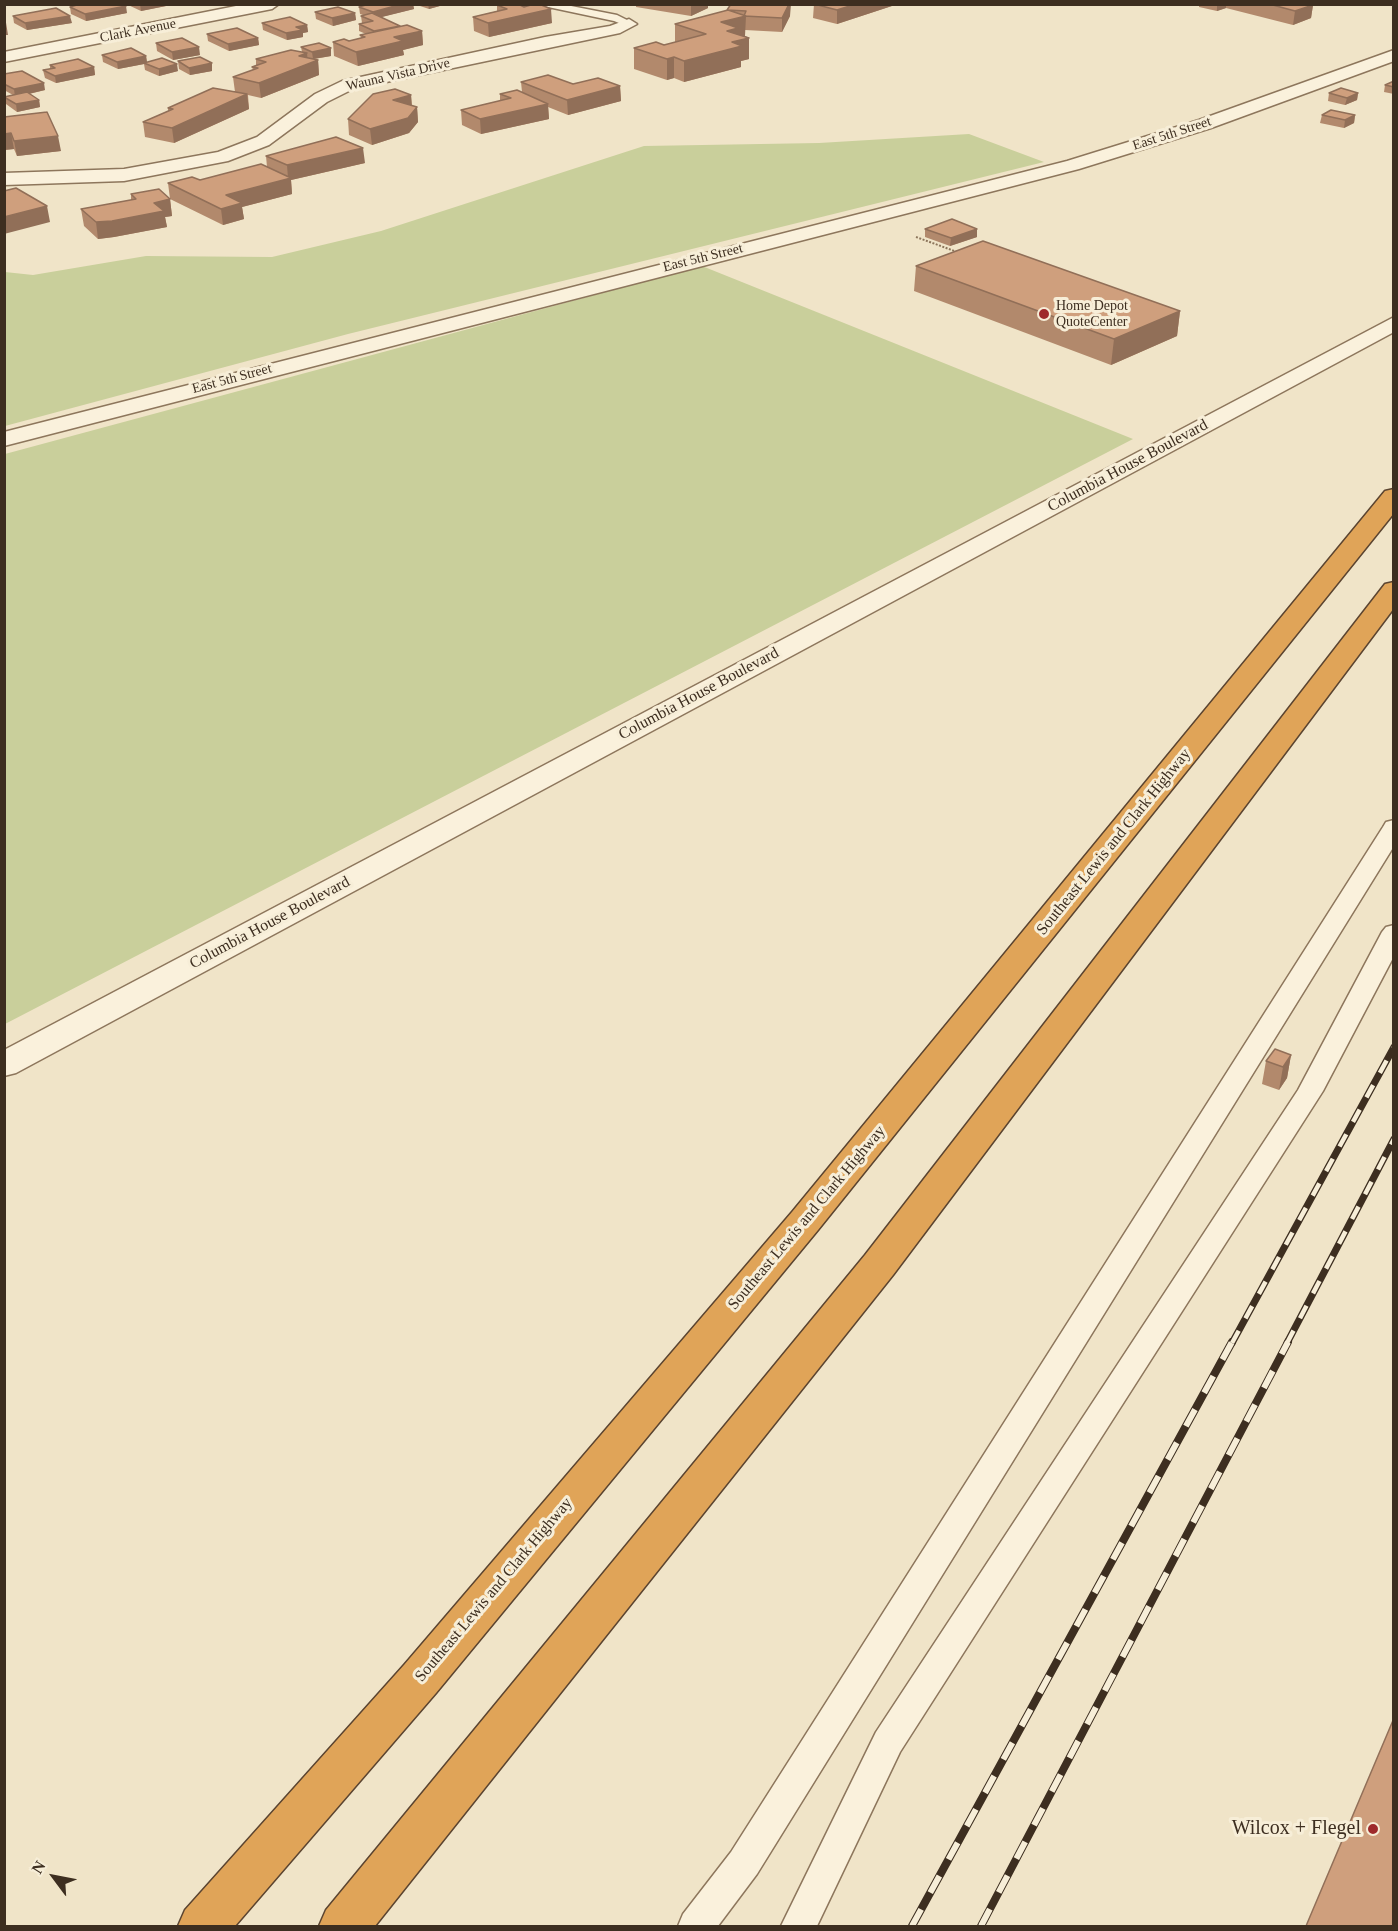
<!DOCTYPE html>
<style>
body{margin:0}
#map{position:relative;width:1398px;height:1931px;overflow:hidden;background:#f0e4c8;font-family:Georgia,serif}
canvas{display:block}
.frame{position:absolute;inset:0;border:6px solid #3d2e20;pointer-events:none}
.north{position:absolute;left:24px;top:1847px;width:60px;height:60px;-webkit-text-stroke:4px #f7eed8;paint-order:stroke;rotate:302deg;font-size:16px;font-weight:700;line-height:24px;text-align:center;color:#3d2e20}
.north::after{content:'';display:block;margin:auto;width:21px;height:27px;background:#3d2e20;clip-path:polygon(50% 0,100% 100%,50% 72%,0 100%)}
</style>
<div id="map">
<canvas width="1398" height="1931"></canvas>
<div class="frame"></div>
<div class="north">N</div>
</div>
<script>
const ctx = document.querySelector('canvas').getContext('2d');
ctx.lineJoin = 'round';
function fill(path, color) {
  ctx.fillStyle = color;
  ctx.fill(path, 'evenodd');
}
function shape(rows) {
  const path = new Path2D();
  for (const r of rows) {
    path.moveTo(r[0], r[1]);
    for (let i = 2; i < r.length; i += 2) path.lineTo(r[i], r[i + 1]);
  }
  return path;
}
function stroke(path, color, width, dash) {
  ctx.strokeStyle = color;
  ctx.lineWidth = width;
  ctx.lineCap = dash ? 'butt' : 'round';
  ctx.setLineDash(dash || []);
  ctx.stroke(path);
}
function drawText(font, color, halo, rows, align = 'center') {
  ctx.font = font + ' Georgia,serif';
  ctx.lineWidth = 6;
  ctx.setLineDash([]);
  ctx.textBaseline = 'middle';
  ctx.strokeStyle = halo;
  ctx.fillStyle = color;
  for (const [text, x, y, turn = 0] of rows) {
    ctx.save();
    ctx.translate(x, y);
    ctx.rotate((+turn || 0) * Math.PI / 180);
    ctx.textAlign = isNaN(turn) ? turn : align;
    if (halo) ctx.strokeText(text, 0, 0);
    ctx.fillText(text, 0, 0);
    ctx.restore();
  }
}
fill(shape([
 [969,134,1044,162,348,334,5,426,5,272,33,275,146,256,272,257,381,231,644,146,819,143],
 [702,266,1133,439,5,1024,5,454]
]), '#c9cf9b');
const service = shape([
 [534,4,561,4,617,15,635,24,629,27,614,21,534,4],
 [1394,820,1394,846,757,1874,718,1926,678,1926,683,1914,731,1852,1383,827,1386,822,1394,820],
 [1394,925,1394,956,1323,1091,900,1752,817,1926,781,1926,876,1732,1298,1090,1382,932,1386,927,1394,925]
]);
const minor = shape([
 [246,4,279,4,272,9,4,62,4,52,246,4],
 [629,19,637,24,620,33,353,89,327,102,269,145,228,161,124,181,4,185,4,173,124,169,218,152,257,137,315,94,342,81,545,37,610,26,629,19]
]);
const tertiary = shape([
 [1394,50,1394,61,1211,128,1079,169,4,446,4,432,1067,161,1199,120,1394,50],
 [1394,317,1394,332,16,1073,4,1076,4,1050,1394,317]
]);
const motorway = shape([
 [1394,489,1394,513,818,1230,436,1693,235,1926,178,1926,185,1910,404,1665,792,1212,1385,491,1394,489],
 [1394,582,1394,608,893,1275,375,1926,319,1926,326,1910,865,1255,1385,584,1394,582]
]);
stroke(service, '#8d765c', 3);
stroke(minor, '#8d765c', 3);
stroke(tertiary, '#8d765c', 3);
stroke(motorway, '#5b4430', 3);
stroke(shape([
 [916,237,960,253]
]), '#8d765c', 2, [2, 1.5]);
fill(service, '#faf1dc');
fill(minor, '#faf1dc');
fill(tertiary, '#faf1dc');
fill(motorway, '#e0a458');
const railFar1 = shape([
 [1232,1343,1394,1047],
 [1287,1343,1394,1139]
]);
const rail = shape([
 [912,1926,1232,1342],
 [981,1926,1288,1342]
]);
stroke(railFar1, '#3d2e20', 7);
stroke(rail, '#3d2e20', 8);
stroke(railFar1, '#f7eed8', 4.5, [14]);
stroke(rail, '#f7eed8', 6, [19]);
fill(shape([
 [126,4,176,4,141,11],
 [367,4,413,4,414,9,381,17,400,27,422,31,423,45,403,50,404,55,358,66,334,56,333,42,349,41,361,38,360,35,366,34,359,31,359,24,363,23,362,23,361,16,363,15,360,14,359,7],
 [414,4,447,4,429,9],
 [636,4,708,4,708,8,691,16,636,7],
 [731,4,790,16,782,32,745,30,745,36,749,59,741,61,741,67,684,82,674,78,667,80,634,69,634,48,664,45,675,42,675,24,727,11],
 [814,4,898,4,837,24,813,18],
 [1199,4,1313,5,1311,18,1293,25,1226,8,1217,11,1199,7],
 [497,5,524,7,552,23,489,37,474,31,473,17,497,11],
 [70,7,127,13,86,21,71,14],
 [315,12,355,13,356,20,333,26,316,19],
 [13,16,72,23,27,30,14,23],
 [262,23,307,25,308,32,303,33,303,37,287,40,263,30],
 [207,34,258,38,259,45,229,51,208,41],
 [156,43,200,55,173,60,157,51],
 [301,47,331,48,331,56,314,59,318,60,319,75,261,98,248,95,249,109,174,143,145,137,143,122,168,111,168,108,235,92,233,77,253,70,252,67,256,65,256,59,302,52],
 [102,55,146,56,147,62,178,71,159,76,145,70,144,64,118,69,103,62],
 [178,61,212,63,212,71,190,75,179,69],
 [50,65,94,67,95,75,56,83,45,78,43,70,50,69],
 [4,74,45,90,29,94,39,100,40,107,17,112,6,104,4,97,13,95,4,90],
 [1394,81,1394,94,1384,92,1385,85],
 [521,82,620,86,621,101,568,115,548,107,549,119,481,134,462,125,461,110,500,101,500,94,522,92],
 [1329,93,1358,93,1357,100,1345,105,1328,101],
 [411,95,412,106,417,107,418,122,409,133,372,145,349,135,348,119],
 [1322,115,1355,115,1354,123,1344,128,1320,123],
 [4,117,61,151,17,156,14,149,4,150],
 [266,156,365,163,291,180,292,194,242,207,244,219,223,225,170,199,168,183,200,180,267,167],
 [131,194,170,199,172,216,165,217,167,227,114,237,98,239,84,226,81,209,131,200],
 [925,229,977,229,977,237,950,246,925,237],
 [916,266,1180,311,1177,336,1111,365,914,291],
 [1291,1055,1287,1078,1279,1090,1262,1084,1266,1061]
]), '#b2896c');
fill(shape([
 [140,4,176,4,141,11],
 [402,4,413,4,414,9,374,19,373,12],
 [428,4,447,4,429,9],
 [691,4,708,4,708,8,691,16],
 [789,4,791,4,790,16,782,32,782,18],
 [856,4,898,4,837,24,837,10],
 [1217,4,1226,4,1226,8,1217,11],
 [1313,5,1311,18,1293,25,1295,11],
 [126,6,127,13,86,21,85,14],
 [551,9,552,23,489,37,488,23],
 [4,10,8,35,4,35],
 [355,13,356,20,333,26,332,18],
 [70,16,72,23,27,30,25,23],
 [746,16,745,36,749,38,749,59,741,61,741,67,684,82,684,61,721,22],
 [307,25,308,32,303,33,303,37,287,40,286,33,296,27],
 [422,31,423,45,403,50,404,55,358,66,356,52,394,37],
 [258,38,259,45,229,51,228,44],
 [199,47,200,55,173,60,172,52],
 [331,48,331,56,313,59,312,52],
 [307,53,308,64,318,60,319,75,261,98,259,83,299,56],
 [146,56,147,63,144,63,144,64,118,69,117,62],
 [674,57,674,78,667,80,667,59],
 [212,63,212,71,190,75,189,68],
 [177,64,178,71,159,76,159,69],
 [94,67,95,75,56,83,55,76],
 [44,83,45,90,15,97,14,89],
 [620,86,621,101,568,115,567,100],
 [1358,93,1357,100,1345,105,1347,98],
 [247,94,249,109,174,143,172,128],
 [411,95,412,110,393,100],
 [39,100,40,107,17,112,16,104],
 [548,104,549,119,481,134,480,119],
 [417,107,418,122,409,133,372,145,370,129],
 [1355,115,1354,123,1344,128,1345,120],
 [11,133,14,149,4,150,4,134],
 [58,136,61,151,17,156,14,141],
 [363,148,365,163,291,180,292,194,242,207,244,219,223,225,221,209,226,195,288,178,287,165],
 [170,199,172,216,165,217,167,227,114,237,98,239,96,222,154,203],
 [47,206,50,222,4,234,4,217],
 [977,229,977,237,950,246,951,238],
 [1180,311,1177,336,1111,365,1114,339],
 [1291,1055,1287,1078,1279,1090,1283,1067]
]), '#916f58');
const building = shape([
 [80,4,123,4,126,6,85,14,70,7,80,4],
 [369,4,402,4,373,12,359,7,369,4],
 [501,4,518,4,524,7,534,4,539,4,551,9,488,23,473,17,507,9,497,5,501,4],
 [731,4,789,4,782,18,744,16,746,11,727,10,731,4],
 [814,4,856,4,837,10,814,4],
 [1269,4,1312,4,1313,5,1295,11,1269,4],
 [338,7,355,13,332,18,315,12,338,7],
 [56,8,70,16,25,23,13,16,56,8],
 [728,10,746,16,721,22,738,28,727,31,749,38,732,42,742,46,684,61,674,57,667,59,634,48,656,42,664,45,706,34,675,24,728,10],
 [372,13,400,26,374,31,359,24,373,21,361,16,372,13],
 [290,17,307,25,296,27,303,30,286,33,262,23,290,17],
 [407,25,422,31,394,37,403,41,356,52,333,42,344,39,349,41,365,37,360,35,407,25],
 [237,28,258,38,228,44,207,34,237,28],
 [182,38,199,47,172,52,156,43,182,38],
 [319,43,331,48,312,52,301,47,319,43],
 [131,48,146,56,117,62,102,55,131,48],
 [291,50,307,53,299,56,318,60,259,83,233,77,258,68,252,67,266,62,256,59,291,50],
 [200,57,212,63,189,68,178,61,200,57],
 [162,58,177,64,159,69,144,63,162,58],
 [78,59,94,67,55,76,43,70,55,68,50,65,78,59],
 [22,71,44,83,14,89,4,84,4,74,22,71],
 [548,75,573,84,598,78,620,86,567,100,521,82,548,75],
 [1394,81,1394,87,1385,85,1394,81],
 [213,88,247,94,172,128,143,122,173,109,168,108,213,88],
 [1341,88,1358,93,1347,98,1329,93,1341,88],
 [395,89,411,95,393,100,417,107,408,118,370,129,348,119,373,94,395,89],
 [517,90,548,104,480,119,461,110,511,98,500,94,517,90],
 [27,92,39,100,16,104,4,97,27,92],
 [1331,110,1355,115,1345,120,1322,115,1331,110],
 [47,112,58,136,14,141,11,133,4,134,4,117,47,112],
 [336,137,363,148,287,165,266,156,336,137],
 [261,164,291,178,226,195,242,203,221,209,168,183,192,177,200,180,261,164],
 [16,188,47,206,4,217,4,191,16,188],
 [159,189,170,199,154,203,164,211,112,221,96,222,81,209,136,199,131,194,159,189],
 [952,219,977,229,951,238,925,229,952,219],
 [983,241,1180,311,1114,339,916,266,983,241],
 [1275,1049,1291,1055,1283,1067,1266,1061,1275,1049],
 [1394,1718,1394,1926,1306,1926,1394,1718]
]);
fill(building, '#cf9f7d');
stroke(building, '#916f58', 1.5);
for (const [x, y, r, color] of [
 [1044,314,6,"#9e2a2b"],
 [1373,1829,6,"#9e2a2b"]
]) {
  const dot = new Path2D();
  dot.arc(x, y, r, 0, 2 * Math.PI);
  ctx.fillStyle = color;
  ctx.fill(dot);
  stroke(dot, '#f7eed8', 2);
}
drawText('14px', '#3d2e20', '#f7eed8', [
 ["Clark Avenue",138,31,-11],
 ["Wauna Vista Drive",398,75,-13],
 ["East 5th Street",1172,134,-18],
 ["East 5th Street",703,258,-14],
 ["East 5th Street",232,379,-15]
]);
drawText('14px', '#3d2e20', '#f7eed8', [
 ["Home Depot",1056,306],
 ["QuoteCenter",1056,322]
], 'left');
drawText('16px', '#3d2e20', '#f7eed8', [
 ["Columbia House Boulevard",1128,466,-28],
 ["Columbia House Boulevard",699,694,-28],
 ["Southeast Lewis and Clark Highway",1114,842,-51],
 ["Columbia House Boulevard",270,923,-28],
 ["Southeast Lewis and Clark Highway",807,1218,-50],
 ["Southeast Lewis and Clark Highway",494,1590,-50]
]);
drawText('20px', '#3d2e20', '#f7eed8', [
 ["Wilcox + Flegel",1361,1829]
], 'right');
</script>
